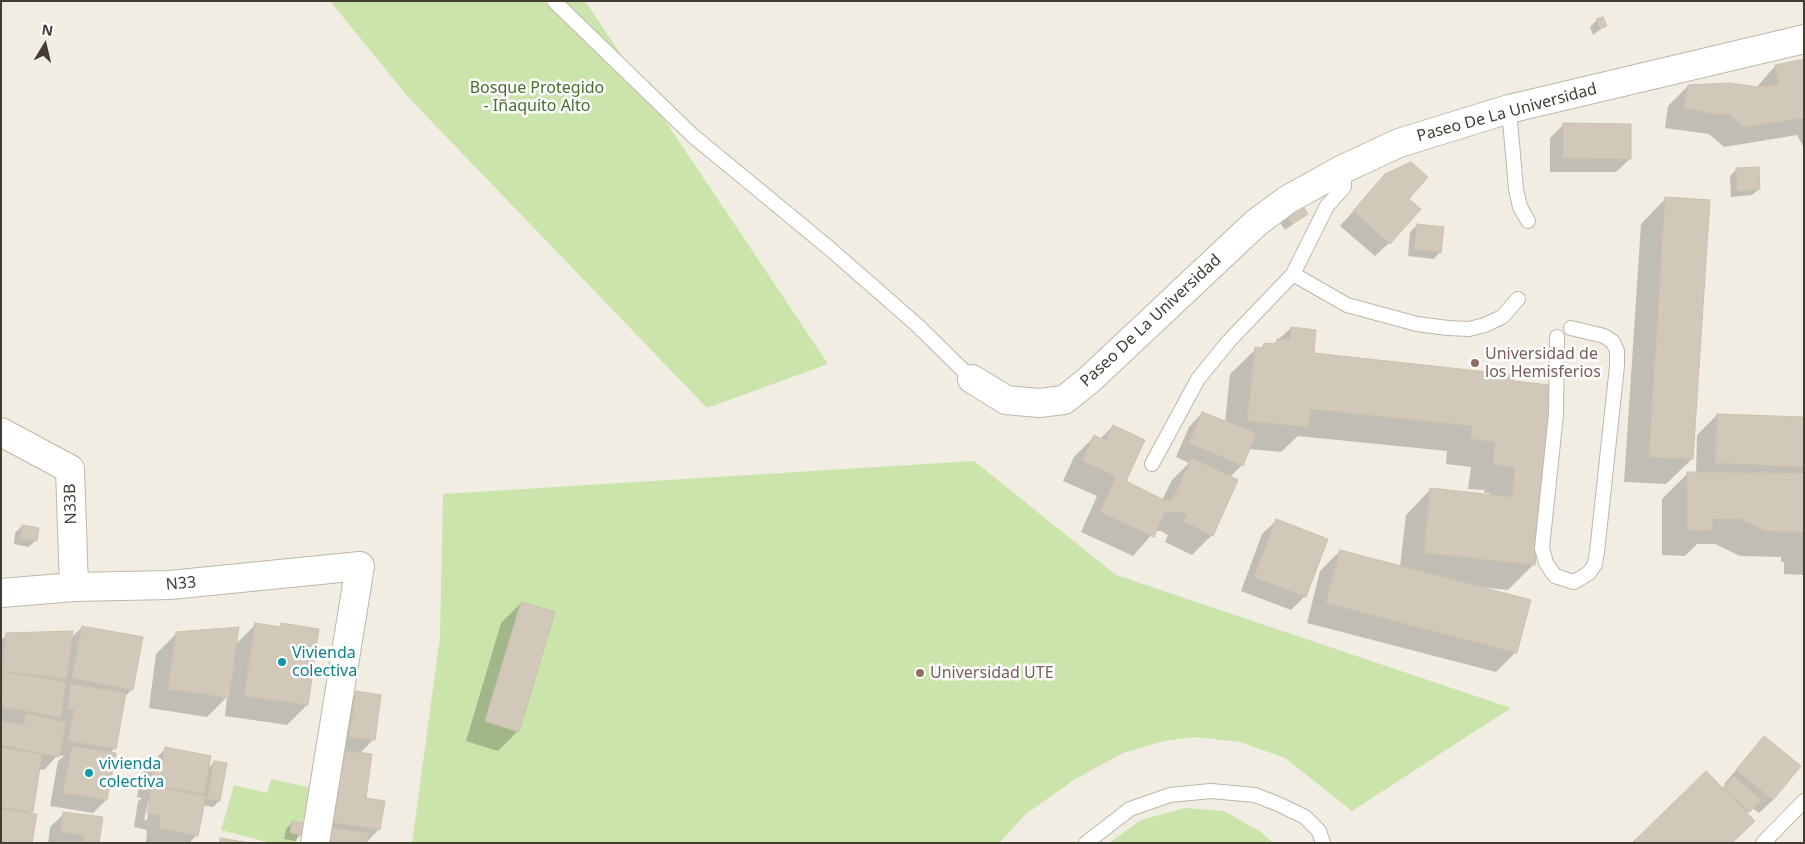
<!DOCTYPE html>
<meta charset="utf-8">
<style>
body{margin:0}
#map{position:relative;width:1805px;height:844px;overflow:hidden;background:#f1ede3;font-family:"Noto Sans",sans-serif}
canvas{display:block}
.frame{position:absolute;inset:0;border:2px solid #423c33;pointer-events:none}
.north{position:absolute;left:20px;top:20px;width:50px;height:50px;-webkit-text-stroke:4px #fff;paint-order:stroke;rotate:9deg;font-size:14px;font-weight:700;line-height:20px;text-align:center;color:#423c33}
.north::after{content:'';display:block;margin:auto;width:18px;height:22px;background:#423c33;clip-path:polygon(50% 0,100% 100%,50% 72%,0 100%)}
</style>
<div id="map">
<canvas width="1805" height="844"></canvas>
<div class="frame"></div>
<div class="north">N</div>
</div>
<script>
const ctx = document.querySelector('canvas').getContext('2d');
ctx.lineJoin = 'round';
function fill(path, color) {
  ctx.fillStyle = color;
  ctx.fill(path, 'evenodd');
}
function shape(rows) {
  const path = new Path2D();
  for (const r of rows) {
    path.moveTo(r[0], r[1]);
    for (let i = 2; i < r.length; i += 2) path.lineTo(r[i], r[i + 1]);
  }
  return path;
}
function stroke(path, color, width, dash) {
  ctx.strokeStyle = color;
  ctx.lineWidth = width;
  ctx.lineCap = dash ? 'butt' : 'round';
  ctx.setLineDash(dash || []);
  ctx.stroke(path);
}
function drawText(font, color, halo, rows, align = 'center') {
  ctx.font = font + ' "Noto Sans",sans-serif';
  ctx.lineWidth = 5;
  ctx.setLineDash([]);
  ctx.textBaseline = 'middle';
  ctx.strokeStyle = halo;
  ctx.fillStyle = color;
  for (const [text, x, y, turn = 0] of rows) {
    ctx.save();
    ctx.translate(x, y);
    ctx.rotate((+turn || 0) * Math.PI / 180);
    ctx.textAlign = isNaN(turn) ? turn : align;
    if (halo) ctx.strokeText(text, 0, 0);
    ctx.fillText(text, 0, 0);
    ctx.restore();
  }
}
fill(shape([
 [330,1,585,1,828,364,707,408,409,98],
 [974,461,1116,575,1511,708,1352,811,1285,758,1240,742,1195,737,1164,741,1123,753,1075,779,1026,814,999,843,412,843,440,637,443,494],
 [271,779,313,788,296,843,271,843,221,830,234,785,267,793],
 [1185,808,1224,811,1261,832,1273,843,1109,843,1141,820]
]), '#cae4ac');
fill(shape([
 [1597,20,1605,26,1593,35,1590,27],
 [1804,61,1804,148,1797,135,1724,147,1709,134,1665,128,1668,106,1688,86,1756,88,1775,66],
 [1564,124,1630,159,1616,172,1550,172,1550,138],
 [1737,169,1759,189,1752,195,1731,197,1730,176],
 [1372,190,1389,243,1375,256,1340,226],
 [1666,198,1692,459,1666,484,1624,482,1641,224],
 [1285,213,1307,214,1285,230,1278,220],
 [1417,225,1440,252,1434,259,1408,256,1410,232],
 [1291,328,1313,354,1513,376,1534,564,1508,590,1482,587,1516,652,1496,672,1307,623,1320,571,1340,551,1400,567,1406,515,1431,489,1489,496,1490,493,1484,493,1485,490,1468,489,1471,467,1446,464,1447,451,1298,436,1281,452,1249,449,1242,465,1230,477,1212,535,1192,555,1165,542,1168,535,1161,531,1155,531,1133,556,1081,532,1097,496,1063,481,1074,457,1094,437,1100,439,1113,426,1124,482,1162,500,1172,480,1189,463,1176,457,1189,427,1202,413,1225,422,1230,374,1256,349,1260,349,1264,344,1272,345],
 [1717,415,1804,419,1804,575,1784,574,1784,562,1781,562,1781,557,1740,556,1715,544,1697,544,1685,556,1662,555,1662,499,1688,473,1696,473,1697,435],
 [1276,521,1305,596,1291,610,1241,591,1262,534],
 [22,526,36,540,29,547,14,544,15,533],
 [521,603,518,731,498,751,466,741,501,623],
 [281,624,318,630,307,705,287,725,225,716,227,697,207,717,149,708,156,654,177,633,235,645,255,625,278,628],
 [82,627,132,689,124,698,115,748,110,753,106,800,93,813,50,806,58,761,64,756,58,755,44,770,38,769,32,811,1,843,1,640,7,635,71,638],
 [356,693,373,740,359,754,365,799,379,829,366,843,309,843,343,706],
 [1764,738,1773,800,1759,813,1752,808,1746,814,1723,790,1726,786,1724,784],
 [165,749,207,770,214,762,219,801,213,807,203,805,197,835,189,843,146,842,147,830,134,827,138,801,142,798,137,797,141,775],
 [148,802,150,802,147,820,144,820],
 [64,814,98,843,48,843,50,827],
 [292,823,301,834,295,841,284,839,286,829]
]), '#0003');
const building = shape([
 [1603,17,1607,26,1600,29,1596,19,1603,17],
 [1804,59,1804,118,1744,127,1729,114,1713,114,1684,108,1688,85,1730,83,1758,87,1779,84,1775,65,1804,59],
 [1563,123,1631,124,1631,159,1563,158,1563,123],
 [1411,162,1428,177,1409,199,1421,209,1390,244,1353,211,1385,174,1411,162],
 [1759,167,1760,189,1737,191,1736,168,1759,167],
 [1665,197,1710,200,1693,459,1649,457,1665,197],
 [1300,201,1308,214,1292,224,1284,212,1300,201],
 [1417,224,1444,227,1441,253,1414,249,1417,224],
 [1291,327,1316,330,1314,353,1515,375,1514,381,1550,385,1547,410,1551,410,1535,565,1424,553,1430,488,1512,497,1515,468,1493,464,1495,442,1471,439,1472,426,1310,409,1308,427,1247,421,1255,347,1264,348,1264,343,1276,344,1277,339,1290,340,1291,327],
 [1202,412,1256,433,1243,466,1189,443,1202,412],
 [1717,414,1804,417,1804,467,1715,463,1717,414],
 [1113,425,1145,440,1126,481,1164,500,1172,500,1192,458,1238,480,1213,536,1184,522,1187,515,1181,512,1165,512,1154,537,1100,512,1116,476,1082,461,1094,435,1106,441,1113,425],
 [1687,472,1804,473,1804,532,1765,531,1740,519,1712,519,1712,531,1687,530,1687,472],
 [1276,519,1328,539,1306,597,1254,577,1276,519],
 [22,525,39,528,37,541,20,538,22,525],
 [1340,550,1531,600,1517,653,1326,603,1340,550],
 [521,602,555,612,519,732,485,721,521,602],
 [255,623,280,627,281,623,319,629,308,705,244,696,255,623],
 [82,626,143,637,133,690,72,678,82,626],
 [239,627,229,698,168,689,176,632,239,627],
 [73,631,67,679,2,671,6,633,73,631],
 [3,672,66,682,61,717,1,707,3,672],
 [71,684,126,693,116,749,68,741,74,710,67,709,71,684],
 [356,691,381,695,375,740,349,737,356,691],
 [26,713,66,722,59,757,1,745,1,721,24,725,26,713],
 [1764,736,1801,766,1773,800,1736,770,1764,736],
 [72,746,116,753,107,800,63,793,72,746],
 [165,747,211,756,204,794,150,784,154,760,162,761,165,747],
 [1,748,42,754,33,812,1,807,1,748],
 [340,750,372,754,366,798,385,801,380,830,329,822,340,750],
 [214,761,227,763,220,801,207,799,214,761],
 [1706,771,1755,821,1732,843,1632,843,1706,771],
 [1734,776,1761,800,1750,812,1723,788,1734,776],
 [152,786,206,796,198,836,159,828,160,816,147,814,152,786],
 [1,809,37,814,32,843,1,843,1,809],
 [63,812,103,817,99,843,83,843,84,835,61,832,63,812],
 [292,821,304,823,302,835,290,833,292,821],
 [322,827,369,833,367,843,320,843,322,827],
 [220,838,250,843,220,843,220,838]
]);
fill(building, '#d2c8b9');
stroke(building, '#ccc0ac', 1);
const lane = shape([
 [554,1,692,135,829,248,917,325,972,379],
 [1509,109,1516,189,1520,207,1528,221],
 [1293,274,1347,305,1417,324,1448,328,1469,329,1485,325,1502,317,1518,299],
 [1557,337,1556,414,1542,548,1546,563,1555,576,1574,582,1589,573,1595,564,1597,552,1617,366,1617,351,1613,342,1604,336,1571,328],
 [1152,464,1198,379,1229,341,1293,274,1327,206,1344,187,1344,178,1341,170],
 [1086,843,1130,809,1170,795,1211,791,1255,795,1278,804,1305,817,1319,831,1323,843],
 [1763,843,1804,801]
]);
const street = shape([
 [972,379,1006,400,1039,403,1064,400,1089,380,1256,223,1287,200,1341,170,1399,143,1509,109,1804,39],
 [1,432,70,469,74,587],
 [1,593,74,587,170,585,360,566,315,843]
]);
stroke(lane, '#beb7a9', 16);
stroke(street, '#beb7a9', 30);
stroke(lane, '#fff', 14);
stroke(street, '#fff', 28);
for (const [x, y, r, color] of [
 [1475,363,5,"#8d6e63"],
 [282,662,5,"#0f9aa8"],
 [920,673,5,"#8d6e63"],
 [89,773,5,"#0f9aa8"]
]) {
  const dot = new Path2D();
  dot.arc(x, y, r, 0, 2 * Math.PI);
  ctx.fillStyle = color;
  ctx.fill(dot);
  stroke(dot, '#fff', 2);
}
drawText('16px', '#43702a', '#fff', [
 ["Bosque Protegido",537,88],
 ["- Iñaquito Alto",537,106]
]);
drawText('16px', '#423c33', '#fff', [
 ["Paseo De La Universidad",1507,113,-15],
 ["Paseo De La Universidad",1151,321,-43],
 ["N33B",71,504,-92],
 ["N33",181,584,-5]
]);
drawText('16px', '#785e54', '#fff', [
 ["Universidad de",1485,354],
 ["los Hemisferios",1485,372],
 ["Universidad UTE",930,673]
], 'left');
drawText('16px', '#0d838f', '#fff', [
 ["Vivienda",292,653],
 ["colectiva",292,671],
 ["vivienda",99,764],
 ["colectiva",99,782]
], 'left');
</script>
